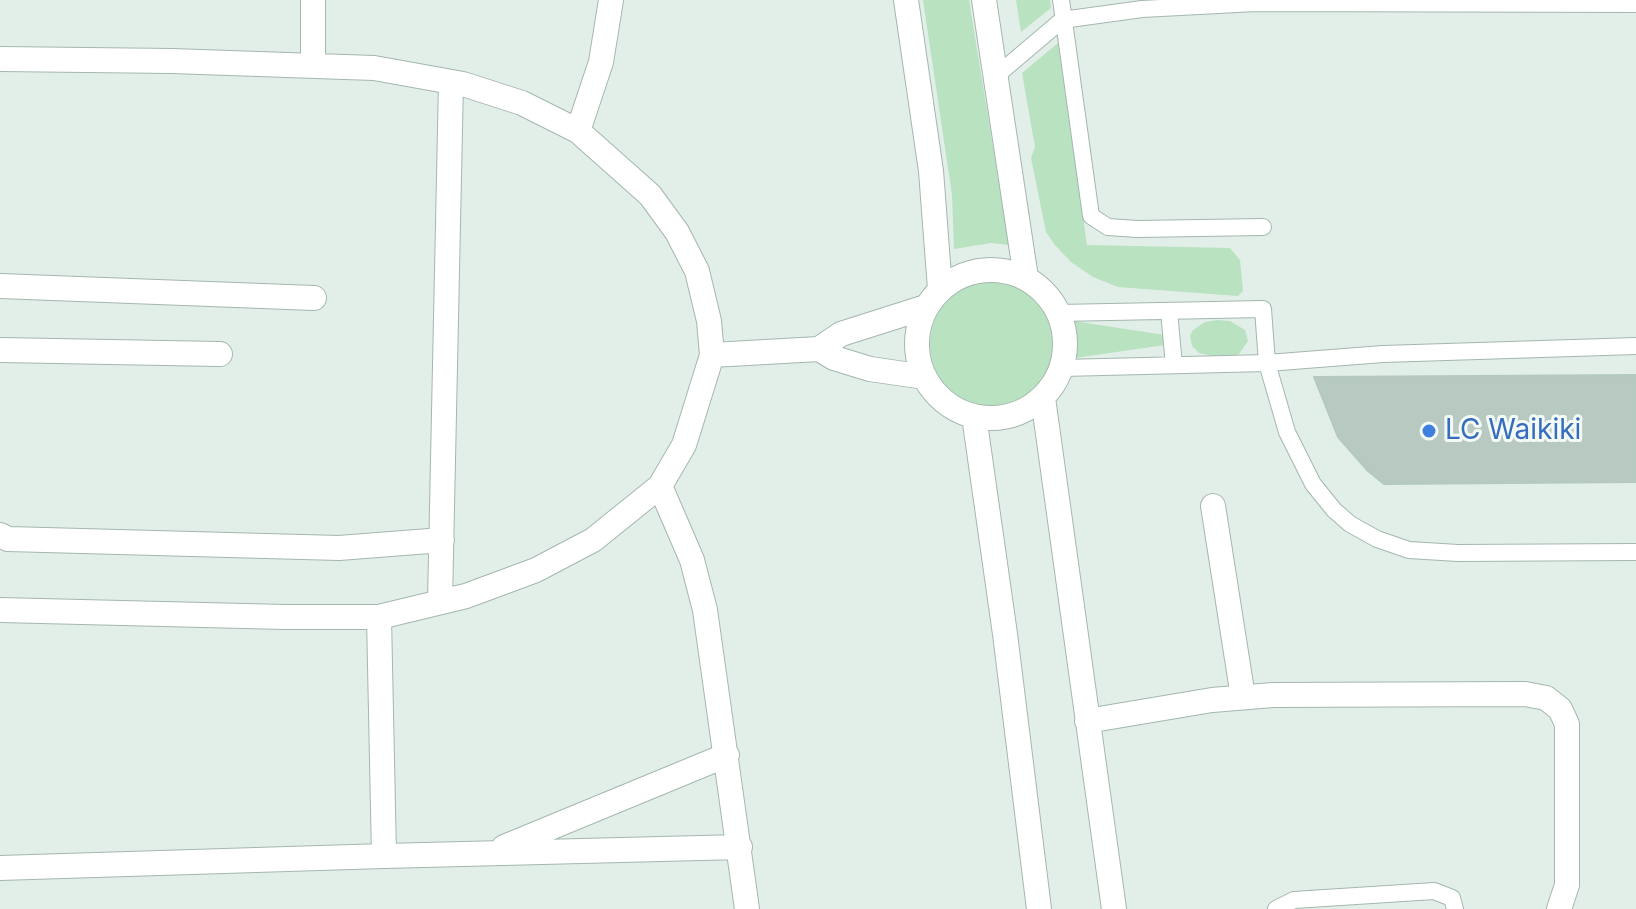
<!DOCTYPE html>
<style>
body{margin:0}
canvas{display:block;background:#e2eee8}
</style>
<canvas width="1636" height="909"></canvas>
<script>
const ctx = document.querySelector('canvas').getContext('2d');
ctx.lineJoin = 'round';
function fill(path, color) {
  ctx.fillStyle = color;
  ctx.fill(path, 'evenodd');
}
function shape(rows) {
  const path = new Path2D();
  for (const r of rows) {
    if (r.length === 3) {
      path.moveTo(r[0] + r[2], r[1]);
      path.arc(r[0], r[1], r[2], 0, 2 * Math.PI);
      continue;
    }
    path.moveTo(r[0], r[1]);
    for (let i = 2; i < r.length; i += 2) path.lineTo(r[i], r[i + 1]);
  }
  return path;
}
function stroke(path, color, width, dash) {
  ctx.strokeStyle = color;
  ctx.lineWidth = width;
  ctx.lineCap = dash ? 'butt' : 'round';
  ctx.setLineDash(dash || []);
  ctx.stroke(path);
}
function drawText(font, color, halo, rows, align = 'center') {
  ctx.font = font + ' Inter,sans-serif';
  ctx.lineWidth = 6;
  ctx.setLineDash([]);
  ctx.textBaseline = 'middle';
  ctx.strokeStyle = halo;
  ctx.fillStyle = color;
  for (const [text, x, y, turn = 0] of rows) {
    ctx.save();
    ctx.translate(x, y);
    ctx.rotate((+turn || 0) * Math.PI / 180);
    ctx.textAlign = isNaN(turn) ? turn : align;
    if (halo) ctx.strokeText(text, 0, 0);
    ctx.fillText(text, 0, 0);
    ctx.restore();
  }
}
fill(shape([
 [923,0,969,0,1009,245,991,243,954,249,952,195],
 [1016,0,1050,0,1051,8,1021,32],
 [1058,43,1087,245,1230,248,1240,260,1243,291,1238,296,1118,287,1093,277,1071,262,1055,245,1046,232,1031,158,1035,147,1022,73],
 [993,344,63],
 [1217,320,1230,321,1245,330,1248,341,1239,354,1228,357,1213,356,1199,353,1192,346,1190,336,1193,330,1205,322],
 [1073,321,1165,335,1165,345,1075,358,1078,340]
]), '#b9e2c1');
const building = shape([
 [1636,375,1636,482,1384,484,1368,471,1338,437,1314,377,1636,375]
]);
fill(building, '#b7c9c1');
stroke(building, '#b4c9bf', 2);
const service = shape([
 [1061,0,1091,216,1108,227,1137,229,1263,227],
 [996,76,1062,20,1142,9,1256,3,1636,4],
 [1169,312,1174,365],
 [1059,313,1263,309,1267,363,1287,432,1313,484,1334,510,1350,524,1377,539,1409,550,1458,553,1636,552],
 [1062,368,1267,363,1383,354,1636,346],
 [1276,909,1294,900,1434,891,1452,898,1455,909]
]);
const minor = shape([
 [906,0,931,171,940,289],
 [984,0,1026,278],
 [0,59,172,61,374,68,463,84,522,103,578,131,650,195,677,232,697,271,709,321,712,355,684,445,660,486,593,540,536,570,466,596,379,617,285,617,0,610],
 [313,65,313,0],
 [578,131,601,62,611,0],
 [991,344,74],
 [0,286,314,298],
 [819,349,834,358,870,369,925,377],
 [0,350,220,354],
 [712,355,819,349,841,334,926,307],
 [1043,398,1114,909],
 [974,416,1005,634,1039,909],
 [660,486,692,560,705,610,747,909],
 [1213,506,1243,697],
 [0,535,8,539,339,548,442,540],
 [440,602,451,82],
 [1087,721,1212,700,1273,695,1525,694,1546,698,1560,709,1567,724,1567,885,1559,909],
 [504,847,727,755],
 [384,856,740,847],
 [0,868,384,856,379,617]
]);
stroke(service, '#a4b7af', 18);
stroke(minor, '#a4b7af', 26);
stroke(service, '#fff', 16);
stroke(minor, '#fff', 24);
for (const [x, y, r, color] of [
 [1429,431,8,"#3f7fe0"]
]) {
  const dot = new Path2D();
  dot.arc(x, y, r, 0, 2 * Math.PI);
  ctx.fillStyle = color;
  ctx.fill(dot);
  stroke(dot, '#f3faf6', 3);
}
drawText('28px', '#366cbe', '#f3faf6', [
 ["LC Waikiki",1445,431]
], 'left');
</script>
